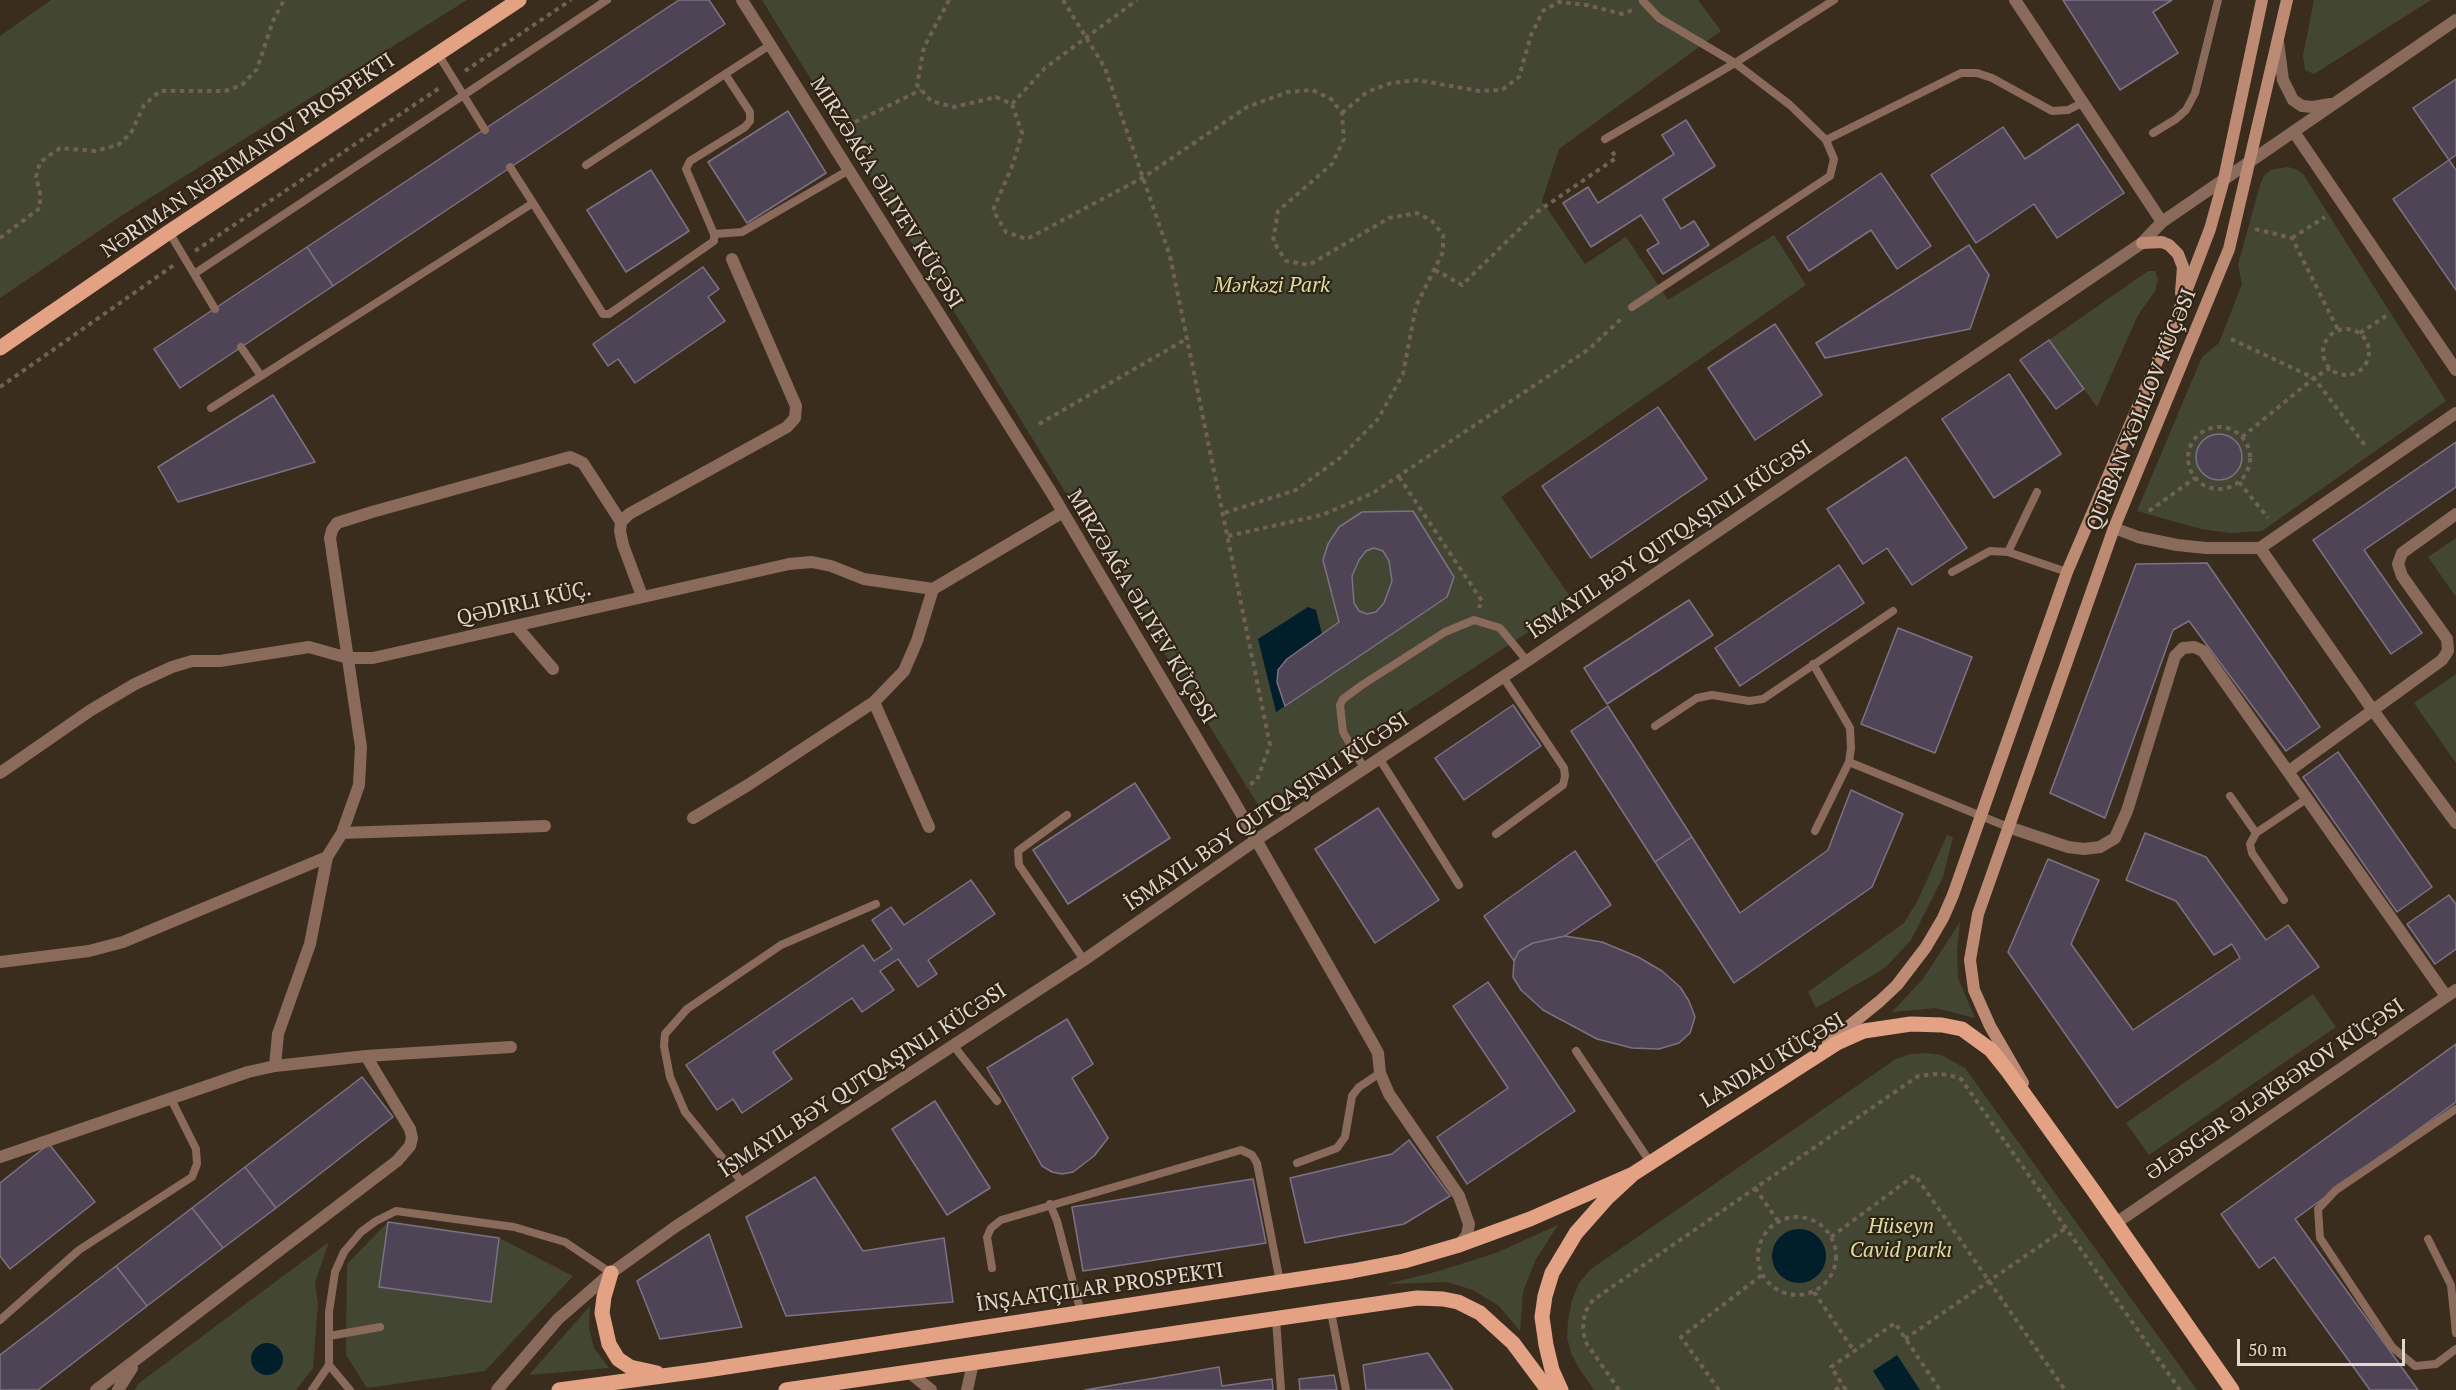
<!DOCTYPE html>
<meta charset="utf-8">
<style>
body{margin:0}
#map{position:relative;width:2456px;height:1390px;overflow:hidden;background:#3b2d1e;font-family:"PT Serif",serif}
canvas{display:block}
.scale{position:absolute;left:2237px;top:1339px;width:168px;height:27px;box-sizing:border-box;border:3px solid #e1d8cf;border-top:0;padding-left:8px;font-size:18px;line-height:21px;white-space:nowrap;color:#e1d8cf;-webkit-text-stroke:4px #302314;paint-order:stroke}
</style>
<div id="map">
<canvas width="2456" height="1390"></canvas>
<div class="scale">50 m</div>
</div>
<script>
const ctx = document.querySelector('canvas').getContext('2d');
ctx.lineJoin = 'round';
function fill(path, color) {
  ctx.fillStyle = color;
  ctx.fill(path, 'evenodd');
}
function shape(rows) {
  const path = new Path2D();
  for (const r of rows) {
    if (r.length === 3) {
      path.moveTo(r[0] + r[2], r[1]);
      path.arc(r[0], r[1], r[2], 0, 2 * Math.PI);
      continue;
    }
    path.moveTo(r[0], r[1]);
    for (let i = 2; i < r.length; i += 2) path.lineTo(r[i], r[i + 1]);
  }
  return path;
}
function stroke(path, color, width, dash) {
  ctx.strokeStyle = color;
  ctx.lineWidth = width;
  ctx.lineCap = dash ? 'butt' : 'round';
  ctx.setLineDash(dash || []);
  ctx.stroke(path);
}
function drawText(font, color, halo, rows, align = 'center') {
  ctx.font = font + ' "PT Serif",serif';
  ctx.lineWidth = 4.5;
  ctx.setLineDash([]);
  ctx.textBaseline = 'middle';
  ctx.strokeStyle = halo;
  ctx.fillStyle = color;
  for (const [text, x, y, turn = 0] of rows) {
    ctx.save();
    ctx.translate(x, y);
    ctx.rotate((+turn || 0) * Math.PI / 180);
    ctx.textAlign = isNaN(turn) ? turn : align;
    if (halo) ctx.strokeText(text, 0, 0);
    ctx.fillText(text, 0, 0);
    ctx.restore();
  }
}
fill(shape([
 [51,0,467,0,121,216,0,298,0,36],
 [762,0,1698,0,1721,31,1559,149,1542,201,1585,264,1626,237,1668,300,1774,235,1806,285,1501,497,1574,602,1260,808],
 [2314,0,2431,0,2314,74,2305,70,2303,56],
 [2287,167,2296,169,2303,174,2446,401,2262,531,2231,533,2201,529,2137,511,2202,357,2219,343,2242,284,2238,265,2260,185,2264,176,2271,170],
 [2148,271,2155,271,2158,280,2155,291,2138,315,2097,407,2049,340],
 [2456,538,2456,597,2428,557],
 [2456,674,2456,763,2414,703],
 [1947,835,1953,837,1943,877,1911,940,1885,968,1816,1008,1808,992,1904,923,1918,900],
 [1960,922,1957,951,1958,978,1975,1018,1935,1008,1892,1012,1923,979],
 [2313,994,2336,1027,2149,1155,2126,1123],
 [1925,1053,1941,1055,1965,1068,2197,1390,1594,1390,1579,1368,1571,1353,1567,1337,1568,1321,1572,1300,1579,1283,1591,1269,1896,1059,1911,1054],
 [388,1222,380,1287,490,1302,499,1238,573,1276,485,1371,367,1388,346,1355,347,1264],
 [1558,1225,1536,1259,1523,1292,1520,1331,1499,1306,1473,1290,1447,1282,1387,1284,1439,1271,1496,1253],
 [329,1242,315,1282,318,1304,313,1368,296,1390,135,1390,138,1384],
 [590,1306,589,1327,594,1348,609,1368,529,1375]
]), '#444634');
fill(shape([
 [1308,607,1316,610,1322,634,1287,659,1278,670,1277,682,1285,706,1276,712,1258,639],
 [1799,1256,27],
 [267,1359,16],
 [1897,1355,1920,1390,1885,1390,1873,1371]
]), '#001f2b');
const building = shape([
 [679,0,709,0,725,24,333,286,307,247,679,0],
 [2063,0,2172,0,2153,12,2178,53,2120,90,2063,0],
 [2456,79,2456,155,2449,160,2413,108,2456,79],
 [788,111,826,173,747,223,708,162,788,111],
 [1686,120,1715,166,1663,199,1681,229,1694,221,1709,245,1663,274,1647,250,1659,243,1641,215,1591,247,1563,203,1588,187,1598,203,1674,154,1662,135,1686,120],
 [2078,124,2124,193,2057,238,2034,204,1976,243,1931,175,2003,127,2025,159,2078,124],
 [2449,160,2456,170,2456,290,2393,199,2449,160],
 [651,170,689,231,626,272,587,210,651,170],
 [1881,173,1931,246,1897,269,1871,230,1809,271,1787,237,1881,173],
 [1969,245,1989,275,1970,329,1825,358,1816,343,1969,245],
 [307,247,333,286,180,388,154,349,307,247],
 [703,267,719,289,708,297,725,321,635,383,618,359,608,366,593,344,703,267],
 [1775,324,1822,395,1755,440,1708,368,1775,324],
 [2049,340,2084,389,2056,409,2020,360,2049,340],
 [2009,374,2061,454,1994,498,1942,419,2009,374],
 [273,395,315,462,178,502,158,467,273,395],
 [1658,407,1707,479,1591,558,1542,486,1658,407],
 [2219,457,23],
 [2456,442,2456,487,2364,550,2422,633,2391,654,2313,540,2456,442],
 [1906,457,1967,548,1912,585,1887,548,1863,564,1827,509,1906,457],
 [1413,511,1454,577,1447,597,1285,706,1277,682,1278,670,1287,659,1339,622,1323,560,1328,544,1339,527,1362,512,1413,511],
 [1374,548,1383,551,1389,561,1392,581,1384,603,1376,612,1367,614,1359,611,1354,603,1352,576,1359,560,1366,551,1374,548],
 [2207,563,2320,727,2286,751,2189,621,2173,630,2105,818,2050,793,2136,564,2207,563],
 [1839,565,1864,603,1740,686,1715,648,1839,565],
 [1689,600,1713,635,1607,704,1584,668,1689,600],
 [1898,628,1972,657,1935,753,1861,724,1898,628],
 [1513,705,1541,746,1464,800,1435,758,1513,705],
 [1608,706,1692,837,1655,862,1571,731,1608,706],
 [2338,752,2432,887,2397,912,2303,777,2338,752],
 [1135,783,1170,838,1068,904,1033,850,1135,783],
 [1851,790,1903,814,1872,887,1734,983,1655,862,1692,837,1740,913,1828,850,1851,790],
 [1378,808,1439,900,1375,943,1315,849,1378,808],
 [2145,833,2206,857,2266,940,2288,925,2319,967,2117,1108,2008,952,2048,859,2099,880,2071,944,2133,1030,2240,958,2232,944,2214,955,2176,901,2126,880,2145,833],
 [1575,851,1611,905,1565,936,1533,943,1519,951,1514,961,1484,916,1575,851],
 [971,880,995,914,928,960,937,974,918,987,898,959,880,971,894,990,862,1012,852,998,773,1052,792,1079,742,1113,733,1099,717,1110,686,1065,863,945,874,961,892,949,872,920,891,907,904,925,971,880],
 [2449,895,2456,904,2456,949,2435,964,2407,924,2449,895],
 [1565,936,1602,942,1638,957,1662,971,1680,987,1689,1001,1695,1017,1690,1033,1679,1043,1659,1049,1632,1048,1597,1039,1543,1010,1521,990,1513,977,1514,961,1519,951,1533,943,1565,936],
 [1488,982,1575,1111,1467,1184,1437,1137,1508,1088,1453,1006,1488,982],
 [1067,1019,1093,1064,1072,1078,1108,1138,1094,1156,1073,1172,1062,1174,1052,1172,1042,1166,987,1068,1067,1019],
 [2456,1044,2456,1102,2295,1219,2418,1390,2370,1390,2274,1257,2259,1268,2221,1214,2456,1044],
 [362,1077,393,1117,276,1208,245,1167,362,1077],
 [935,1101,990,1188,947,1215,892,1129,935,1101],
 [1409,1140,1450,1196,1404,1224,1305,1243,1290,1178,1392,1154,1409,1140],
 [49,1144,95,1202,10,1269,0,1256,0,1183,49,1144],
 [245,1167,276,1208,223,1248,192,1208,245,1167],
 [815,1177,863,1251,944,1238,953,1302,786,1316,746,1217,815,1177],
 [1253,1179,1266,1243,1083,1271,1072,1207,1253,1179],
 [192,1208,223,1248,147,1306,116,1266,192,1208],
 [388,1222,499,1238,491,1302,379,1287,388,1222],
 [709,1234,742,1327,660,1339,637,1281,709,1234],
 [116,1266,147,1306,38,1390,0,1390,0,1355,116,1266],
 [1428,1353,1453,1390,1366,1390,1363,1365,1428,1353],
 [1219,1367,1222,1386,1272,1379,1273,1390,1085,1390,1219,1367],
 [1334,1375,1337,1390,1300,1390,1299,1379,1334,1375]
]);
fill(building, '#4f4456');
stroke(building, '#7d7184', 1.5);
stroke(shape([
 [949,0,924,47,917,85,931,101,954,107,996,97,1012,104,1022,133,1013,164,993,210,1006,232,1027,239,1144,177,1247,107,1288,92,1312,90,1331,99,1342,113,1344,139,1332,164,1278,211,1273,241,1286,261,1309,265,1389,218,1417,213,1432,221,1443,235,1443,252,1416,306,1403,374,1378,419,1341,457,1296,490,1224,513],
 [1063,0,1105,68,1170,256,1270,745,1257,780,1246,787],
 [465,71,571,0],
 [1012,104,1045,68,1137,0],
 [1342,113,1367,92,1391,83,1417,80,1479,91,1502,90,1519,77,1531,35,1543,11,1559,2,1587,5,1622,14,1633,10],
 [855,122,921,90],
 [854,149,866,141],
 [2255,229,2292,238,2338,330],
 [0,238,40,208,40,193,36,177,40,162,60,148,95,151,118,145,131,133,144,105,160,91,225,91,242,85,257,69,273,21,284,0],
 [2292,238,2325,217],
 [195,251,441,87],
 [1435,270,1462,285,1537,212,1616,158,1612,151],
 [2346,352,23],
 [2360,333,2386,316],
 [2231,339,2314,378,2367,448],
 [0,387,174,265],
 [1039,424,1188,338],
 [2219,458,31],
 [2242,437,2314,378,2330,368],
 [1399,477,1482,601,1479,608],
 [2239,482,2268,518],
 [2149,511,2195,478],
 [1228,536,1322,515,1373,493,1589,349,1623,317],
 [1755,1188,1778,1221],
 [1797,1256,39],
 [1831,1237,1915,1175,2065,1390],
 [1814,1292,1854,1351],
 [1905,1339,2066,1228],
 [1619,1390,1585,1341,1583,1328,1585,1312,1593,1300,1918,1076,1934,1074,1949,1075,1961,1079,2180,1390],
 [1719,1390,1681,1337,1762,1275],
 [1835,1390,1843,1385],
 [1846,1390,1831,1367,1895,1323,1940,1390]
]), '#6f6255', 4, [4.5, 4.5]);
stroke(shape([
 [438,54,485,130],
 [2153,133,2176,119,2186,110,2195,93,2218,0],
 [1605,139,1735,63,1834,0],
 [1826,140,1961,73,1977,73,1992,78,2052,111,2068,110,2082,103],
 [586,165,725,74],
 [510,167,533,203],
 [169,232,215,309],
 [714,234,742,232,849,170],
 [194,274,607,0],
 [1632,307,1830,176,1834,159,1826,140,1790,105,1735,63,1659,18,1643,1],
 [241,347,261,376],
 [211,408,533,203,603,314,609,314,714,241,714,234,686,169,690,161,745,127,750,121,750,112,725,74,770,45],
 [2008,552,2037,492],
 [1952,572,1990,551,2008,552,2067,572],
 [1813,664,1850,728,1851,748,1849,762,2008,827],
 [1655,726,1697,698,1712,695,1749,701,1763,699,1893,611],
 [1379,758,1459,885],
 [1364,768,1343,732,1340,705,1343,699,1362,685,1445,632,1474,620,1500,628,1527,661],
 [2230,796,2256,833],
 [1067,815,1018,851,1019,865,1084,960],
 [1815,831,1849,762],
 [1496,834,1563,785,1565,776,1564,768,1503,677],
 [2284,900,2252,853,2250,844,2256,833,2308,798],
 [953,1045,997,1101],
 [1576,1051,1650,1162],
 [2456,1109,2336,1190,2318,1209,2320,1238,2392,1347,2415,1366,2436,1364,2456,1349],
 [1297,1163,1337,1148,1345,1137,1352,1096,1359,1087,1380,1073],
 [742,1182,685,1112,670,1077,664,1046,665,1034,687,1009,781,945,876,904],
 [1050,1204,1057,1221,1081,1313],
 [2428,1239,2451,1285,2456,1333],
 [992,1268,987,1237,991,1228,1001,1220,1241,1150,1252,1155,1257,1163,1280,1282],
 [1331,1312,1346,1390],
 [1276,1319,1281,1390],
 [0,1320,79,1250,192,1177,197,1164,196,1149,171,1099],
 [329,1336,380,1327],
 [329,1365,329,1312,335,1272,344,1252,361,1232,376,1221,396,1211,514,1227,565,1242,611,1273],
 [312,1390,329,1365,350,1390]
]), '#8a6a5b', 8);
stroke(shape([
 [742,0,1051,492,1231,796,1372,1042,1378,1053,1380,1073,1389,1094,1459,1196,1469,1224,1467,1235,1459,1245],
 [2015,0,2162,222],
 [2278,42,2283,80,2293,100,2302,106,2313,107,2330,104],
 [2294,132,2456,370],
 [2114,528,2138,537,2177,545,2206,548,2260,548],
 [2260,548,2372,709,2456,823],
 [2260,548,2456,413],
 [642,596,623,545,620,531,621,522,629,514,787,427,795,418,796,406,732,259],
 [516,626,553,669],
 [874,702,929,827],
 [2289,771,2442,660,2448,651,2447,639,2402,576,2398,564,2402,553,2456,514],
 [0,773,91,710,135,684,172,667,192,661,220,661,309,647,348,658,373,658,789,564,812,562,831,566,864,579,933,589,1063,512],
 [693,818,748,785,874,702,904,671,917,641,933,589],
 [2008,827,2068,847,2084,849,2100,847,2115,838,2127,811,2175,656,2183,648,2194,647,2203,651,2446,996],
 [342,833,545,826],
 [0,962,89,951,123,942,327,857],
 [275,1066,278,1034,310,944,327,857,342,833,359,785,361,747,330,538,332,530,337,523,372,512,570,457,583,463,621,522],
 [0,1157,248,1072,275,1066,366,1056,511,1047],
 [2116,1223,2456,990],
 [96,1390,397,1161,410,1146,412,1138,410,1129,366,1056],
 [118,1390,132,1368],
 [497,1390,558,1319,611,1273,675,1227,1084,960,1256,840,1527,661,2142,243,2162,222,2456,20]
]), '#8a6a5b', 12);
stroke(shape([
 [909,1372,931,1390],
 [967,1390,973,1363]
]), '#8a6a5b', 12);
stroke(shape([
 [2142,243,2162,242,2169,245,2178,254,2183,267,2181,293],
 [1828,1043,1880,1001,1897,985,1926,947,1943,918,1953,895,2067,572,2177,315,2210,229,2224,179,2262,0],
 [2023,1083,1990,1026,1974,990,1970,960,1978,914,2114,528,2229,249,2287,0]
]), '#bd8a73', 12);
stroke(shape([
 [0,348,169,232,519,0],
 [611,1273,604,1297,602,1313,609,1344,618,1359,630,1367,657,1373],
 [559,1390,707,1370,1352,1271,1404,1261,1459,1245,1530,1219,1633,1174],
 [786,1390,1417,1298,1443,1299,1458,1302,1480,1313,1513,1343,1548,1390],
 [1561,1390,1552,1370,1546,1345,1542,1317,1545,1296,1552,1273,1576,1233,1607,1198,1633,1174,1837,1043,1864,1031,1911,1024,1942,1025,1962,1029,1991,1050,2007,1070,2093,1190,2232,1390]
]), '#e4a284', 15);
drawText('21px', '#e1d8cf', '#302314', [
 ["NƏRIMAN NƏRIMANOV PROSPEKTI",248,156,-34],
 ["MIRZƏAĞA ƏLIYEV KÜÇƏSI",886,193,58],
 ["QURBAN XƏLILOV KÜÇƏSI",2142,410,-68],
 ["İSMAYIL BƏY QUTQAŞINLI KÜCƏSI",1670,540,-34],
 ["QƏDIRLI KÜÇ.",524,604,-13],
 ["MIRZƏAĞA ƏLIYEV KÜÇƏSI",1141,607,59],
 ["İSMAYIL BƏY QUTQAŞINLI KÜCƏSI",1267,812,-34],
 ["LANDAU KÜÇƏSI",1773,1061,-31],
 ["İSMAYIL BƏY QUTQAŞINLI KÜCƏSI",863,1081,-33],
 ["ƏLƏSGƏR ƏLƏKBƏROV KÜÇƏSI",2275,1090,-34],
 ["İNŞAATÇILAR PROSPEKTI",1100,1288,-8]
]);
drawText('italic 21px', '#d9dea5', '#302314', [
 ["Mərkəzi Park",1272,286],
 ["Hüseyn",1901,1227],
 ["Cavid parkı",1901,1251]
]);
</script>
